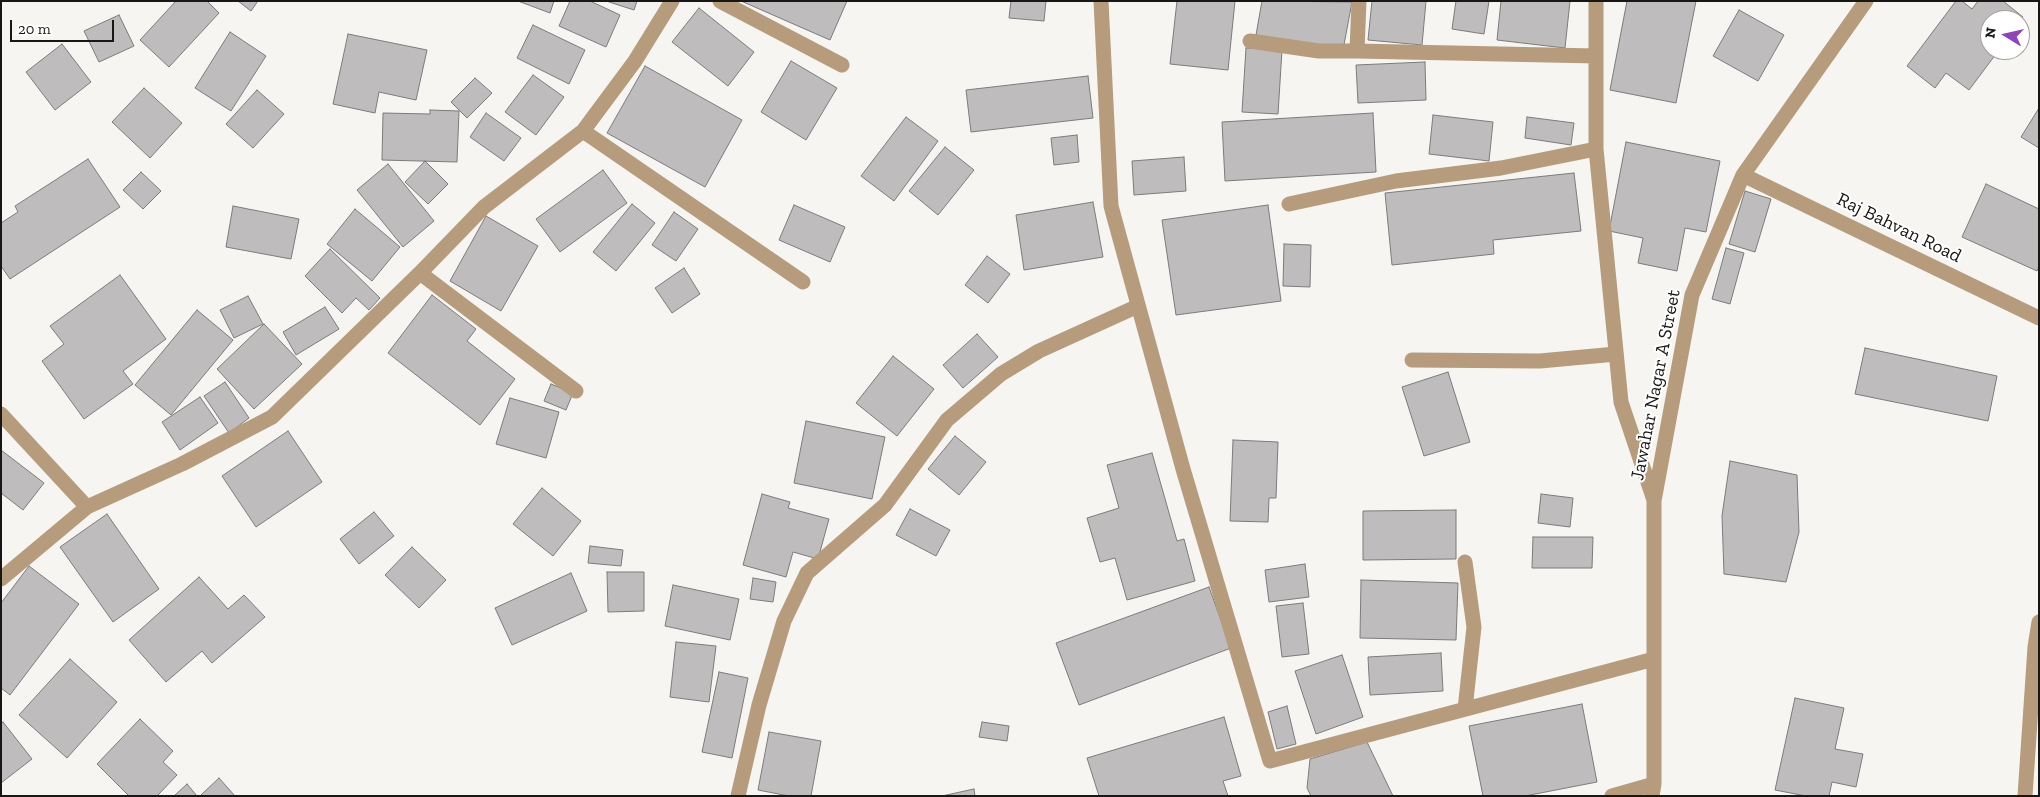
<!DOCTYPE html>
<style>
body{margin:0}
#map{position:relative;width:2040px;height:797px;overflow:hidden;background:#f6f5f1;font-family:"Zilla Slab",serif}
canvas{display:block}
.frame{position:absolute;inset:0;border:2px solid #181716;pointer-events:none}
.north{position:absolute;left:1980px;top:10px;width:50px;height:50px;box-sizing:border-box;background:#fff;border:1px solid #a3a2a2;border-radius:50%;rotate:279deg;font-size:14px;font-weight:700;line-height:20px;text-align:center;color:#181716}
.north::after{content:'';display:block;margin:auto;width:18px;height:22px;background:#8d45b8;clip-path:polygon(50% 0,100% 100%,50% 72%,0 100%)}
.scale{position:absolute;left:10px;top:20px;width:104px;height:22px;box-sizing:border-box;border:2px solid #181716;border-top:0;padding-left:6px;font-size:15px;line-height:18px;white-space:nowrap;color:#181716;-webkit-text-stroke:4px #fff;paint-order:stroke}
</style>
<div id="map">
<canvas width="2040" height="797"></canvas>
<div class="frame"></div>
<div class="north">N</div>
<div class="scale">20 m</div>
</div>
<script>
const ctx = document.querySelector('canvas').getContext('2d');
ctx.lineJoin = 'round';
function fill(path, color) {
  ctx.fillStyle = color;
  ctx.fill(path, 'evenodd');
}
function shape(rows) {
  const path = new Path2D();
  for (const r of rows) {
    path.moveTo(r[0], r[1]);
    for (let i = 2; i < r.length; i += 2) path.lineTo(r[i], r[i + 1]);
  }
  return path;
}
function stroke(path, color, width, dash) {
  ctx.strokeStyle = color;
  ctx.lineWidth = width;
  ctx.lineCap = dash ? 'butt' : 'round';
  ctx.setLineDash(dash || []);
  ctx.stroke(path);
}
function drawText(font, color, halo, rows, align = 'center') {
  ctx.font = font + ' "Zilla Slab",serif';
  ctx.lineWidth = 4;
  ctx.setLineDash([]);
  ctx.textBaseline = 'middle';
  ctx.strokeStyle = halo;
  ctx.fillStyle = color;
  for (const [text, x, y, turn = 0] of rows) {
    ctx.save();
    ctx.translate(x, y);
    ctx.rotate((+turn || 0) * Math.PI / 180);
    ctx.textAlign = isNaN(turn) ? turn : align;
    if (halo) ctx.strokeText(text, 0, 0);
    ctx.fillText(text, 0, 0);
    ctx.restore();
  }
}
const building = shape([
 [176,1,207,1,219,13,169,67,140,40,176,1],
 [238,1,258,1,251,11,238,1],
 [518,1,554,1,550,13,518,1],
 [570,1,590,1,620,15,606,47,559,26,570,1],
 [606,1,637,1,634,10,606,1],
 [741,1,847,1,830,40,741,1],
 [1011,1,1046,1,1044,21,1009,18,1011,1],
 [1177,1,1235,1,1228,70,1170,64,1177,1],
 [1262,1,1352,2,1343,50,1256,35,1262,1],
 [1372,1,1426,1,1422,45,1368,40,1372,1],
 [1456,1,1489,1,1484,34,1452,29,1456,1],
 [1501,1,1570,1,1565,48,1497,40,1501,1],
 [1627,1,1696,1,1676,103,1610,90,1627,1],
 [1956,1,1962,1,1972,9,1978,1,2003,1,2023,17,2020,21,1990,20,1990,50,1999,50,1969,90,1946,73,1935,88,1907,66,1956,1],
 [699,8,754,52,728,86,672,42,699,8],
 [1739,10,1784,35,1758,81,1713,56,1739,10],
 [119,15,134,46,99,62,84,31,119,15],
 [533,25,585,50,569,84,517,58,533,25],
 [230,32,266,56,231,111,195,88,230,32],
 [348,34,427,50,416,100,379,92,375,113,333,104,348,34],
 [62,44,91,82,55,110,26,72,62,44],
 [1246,48,1282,50,1278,114,1242,112,1246,48],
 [791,61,837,88,806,140,761,112,791,61],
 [1425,62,1426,100,1358,103,1356,65,1425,62],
 [645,66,742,120,705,187,607,133,645,66],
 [533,75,564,97,536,135,505,112,533,75],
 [1088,76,1093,118,971,132,966,90,1088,76],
 [475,78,492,93,467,118,451,102,475,78],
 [144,88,182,123,150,158,112,122,144,88],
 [257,90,284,114,253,148,226,124,257,90],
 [2039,108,2039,148,2021,137,2039,108],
 [430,110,459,111,457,162,382,160,383,113,430,114,430,110],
 [486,113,521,138,504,161,470,137,486,113],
 [1373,113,1376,172,1225,181,1222,122,1373,113],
 [1433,115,1493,122,1489,161,1429,154,1433,115],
 [906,117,938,141,894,201,861,176,906,117],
 [1527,117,1574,123,1571,145,1525,138,1527,117],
 [1077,135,1079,162,1054,165,1051,138,1077,135],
 [1626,142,1720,161,1706,232,1685,228,1677,271,1638,263,1643,238,1609,231,1626,142],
 [945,147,974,170,938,215,909,191,945,147],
 [1184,157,1186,191,1134,195,1132,161,1184,157],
 [88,159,120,207,10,279,1,266,1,223,18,212,15,206,88,159],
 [425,161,448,184,428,204,405,182,425,161],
 [388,164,434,221,403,247,357,190,388,164],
 [603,170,627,203,560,252,536,219,603,170],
 [141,172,161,191,143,209,123,190,141,172],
 [1574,173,1581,231,1493,240,1494,254,1392,265,1385,193,1574,173],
 [1986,184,2039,209,2039,266,2037,271,1962,237,1986,184],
 [1745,191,1771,199,1755,252,1729,244,1745,191],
 [1093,202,1103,257,1024,270,1016,215,1093,202],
 [632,204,655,223,616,271,593,252,632,204],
 [794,205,845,227,830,262,779,240,794,205],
 [1268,205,1281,301,1176,315,1162,220,1268,205],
 [233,206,299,219,291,259,226,247,233,206],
 [355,209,400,247,372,281,327,244,355,209],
 [674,212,698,229,676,261,652,245,674,212],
 [486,216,538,246,501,311,450,281,486,216],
 [1284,244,1311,245,1310,287,1283,286,1284,244],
 [1726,248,1744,253,1730,304,1712,299,1726,248],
 [330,249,380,298,369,310,356,298,342,313,305,276,330,249],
 [987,256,1010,274,988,303,965,285,987,256],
 [684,268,700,294,672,313,655,288,684,268],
 [120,275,166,339,123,371,133,384,84,419,42,361,64,344,50,326,120,275],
 [432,295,476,329,467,341,515,379,480,425,388,353,432,295],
 [248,296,263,324,234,338,220,310,248,296],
 [325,307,339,329,296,355,283,332,325,307],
 [197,310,233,340,171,415,135,385,197,310],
 [264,324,302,364,254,409,217,369,264,324],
 [977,334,998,357,963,388,943,365,977,334],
 [1865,348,1997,376,1988,421,1855,394,1865,348],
 [893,356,934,389,897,436,856,403,893,356],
 [1448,372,1470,442,1424,456,1402,387,1448,372],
 [225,382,249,418,229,433,204,396,225,382],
 [551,384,573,393,566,410,544,401,551,384],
 [200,397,218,423,180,450,162,422,200,397],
 [510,398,559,412,546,458,496,444,510,398],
 [806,421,885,437,872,499,794,483,806,421],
 [288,431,322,482,256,527,222,476,288,431],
 [955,436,986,462,959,495,928,469,955,436],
 [1233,440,1278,442,1276,498,1269,498,1268,522,1230,521,1233,440],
 [1,450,44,483,23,510,1,493,1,450],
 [1152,453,1177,541,1184,539,1195,581,1127,600,1115,558,1100,562,1087,518,1119,508,1107,465,1152,453],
 [1730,461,1797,475,1799,532,1786,582,1724,574,1722,516,1730,461],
 [542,488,581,521,553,556,513,524,542,488],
 [762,494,790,502,788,508,829,519,818,559,793,552,786,577,743,565,762,494],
 [1541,494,1573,498,1570,527,1538,523,1541,494],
 [910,509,950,530,936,556,896,535,910,509],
 [1456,510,1456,559,1363,560,1363,511,1456,510],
 [374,512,394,536,359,564,340,539,374,512],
 [107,514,159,589,113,622,60,547,107,514],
 [1533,537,1593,537,1592,568,1532,568,1533,537],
 [590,546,623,550,621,566,588,563,590,546],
 [412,547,446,580,419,608,385,575,412,547],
 [1305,564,1309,597,1269,602,1265,570,1305,564],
 [29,566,79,604,10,695,1,688,1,603,29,566],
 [607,572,644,572,644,611,608,612,607,572],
 [571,573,587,611,512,645,495,608,571,573],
 [199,577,228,609,244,595,265,617,212,663,202,651,166,682,129,640,199,577],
 [753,578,776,582,773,602,750,599,753,578],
 [1361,580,1458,583,1456,640,1360,638,1361,580],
 [673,585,739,599,730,640,665,626,673,585],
 [1209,587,1231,648,1079,705,1056,643,1209,587],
 [1303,603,1309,654,1282,657,1276,606,1303,603],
 [676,642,716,646,709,702,670,697,676,642],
 [1441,653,1443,691,1370,695,1368,657,1441,653],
 [1342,655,1363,717,1316,734,1295,671,1342,655],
 [70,659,117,702,67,758,19,715,70,659],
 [719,672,748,678,732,758,702,752,719,672],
 [1795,698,1844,708,1835,749,1863,754,1856,787,1832,782,1829,796,1806,796,1775,790,1795,698],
 [1582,704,1597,782,1525,796,1483,796,1469,726,1582,704],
 [1287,706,1296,744,1277,749,1268,712,1287,706],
 [1224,717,1241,776,1223,781,1228,796,1099,796,1087,758,1224,717],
 [140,719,173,751,163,762,177,775,157,796,129,796,97,764,140,719],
 [3,722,32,759,1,783,1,724,3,722],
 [982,722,1009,726,1007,741,979,737,982,722],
 [769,732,821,741,811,796,789,796,758,790,769,732],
 [1367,742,1393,796,1311,796,1307,788,1310,759,1367,742],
 [219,778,235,796,200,796,219,778],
 [187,784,197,796,174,796,187,784],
 [974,789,975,796,942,796,974,789]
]);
fill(building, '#bfbcbe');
stroke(building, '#7d7a7c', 1);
stroke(shape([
 [720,1,842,65],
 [1101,1,1111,206,1183,469,1270,761,1654,659],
 [1359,1,1357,51,1596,56],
 [1596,1,1596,149,1621,402,1654,500],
 [1250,41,1319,51,1357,51],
 [583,131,803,282],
 [1743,175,2039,318],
 [1289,204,1396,181,1501,168,1596,149],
 [420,273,576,391],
 [1412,360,1540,361,1616,354],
 [1,414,87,507],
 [1465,562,1474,627,1465,709],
 [1,579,87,507,182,464,272,417,420,273,484,207,583,131,635,61,672,1],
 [738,796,759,705,784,621,807,573,885,505,947,420,1001,374,1039,351,1138,306],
 [1612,796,1654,784],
 [1652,796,1654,784,1654,501,1692,295,1743,175,1866,1],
 [2025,796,2035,647,2039,622]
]), '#b69b7c', 15);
drawText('19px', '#181716', '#fff', [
 ["Raj Bahvan Road",1899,228,26],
 ["Jawahar Nagar A Street",1656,385,-79]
]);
</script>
